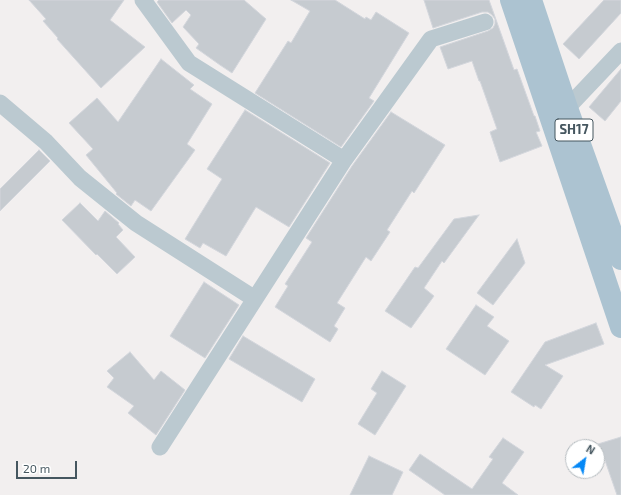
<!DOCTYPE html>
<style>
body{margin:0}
#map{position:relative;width:621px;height:495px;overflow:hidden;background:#f2efef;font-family:"Exo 2",sans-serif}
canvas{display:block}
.north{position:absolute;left:565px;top:439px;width:40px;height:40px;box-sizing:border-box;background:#fff;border:1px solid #b5bbbf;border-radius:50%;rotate:31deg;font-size:11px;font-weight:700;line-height:16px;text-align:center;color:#45565f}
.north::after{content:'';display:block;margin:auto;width:14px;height:18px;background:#0588f6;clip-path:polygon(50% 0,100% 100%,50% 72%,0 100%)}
.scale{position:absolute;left:16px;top:461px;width:61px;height:18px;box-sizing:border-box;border:2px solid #45565f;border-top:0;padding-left:5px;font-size:12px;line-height:14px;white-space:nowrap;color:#45565f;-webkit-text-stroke:3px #fff;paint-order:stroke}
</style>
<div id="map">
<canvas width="621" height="495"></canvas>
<div class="north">N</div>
<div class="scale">20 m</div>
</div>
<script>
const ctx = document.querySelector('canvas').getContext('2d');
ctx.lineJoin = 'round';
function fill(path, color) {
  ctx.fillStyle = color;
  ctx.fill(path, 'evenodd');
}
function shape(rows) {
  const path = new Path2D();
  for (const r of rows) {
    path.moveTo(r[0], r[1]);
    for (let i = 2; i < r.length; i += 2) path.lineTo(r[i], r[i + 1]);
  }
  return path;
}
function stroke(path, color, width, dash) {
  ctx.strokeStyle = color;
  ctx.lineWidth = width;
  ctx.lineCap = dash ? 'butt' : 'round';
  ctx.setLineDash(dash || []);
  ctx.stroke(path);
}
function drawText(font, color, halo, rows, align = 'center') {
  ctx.font = font + ' "Exo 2",sans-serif';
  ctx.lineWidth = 3;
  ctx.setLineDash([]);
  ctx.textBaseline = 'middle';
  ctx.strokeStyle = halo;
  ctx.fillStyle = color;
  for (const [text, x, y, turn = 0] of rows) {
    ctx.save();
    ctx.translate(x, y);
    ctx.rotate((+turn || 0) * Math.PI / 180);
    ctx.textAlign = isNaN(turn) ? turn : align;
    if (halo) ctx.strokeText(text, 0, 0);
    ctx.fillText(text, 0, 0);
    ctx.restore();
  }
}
const building = shape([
 [29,0,124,0,110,20,145,47,101,88,57,39,58,38,43,21,46,19,29,0],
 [159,0,244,0,266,19,232,73,220,65,196,48,199,44,183,27,191,15,186,10,172,23,157,2,159,0],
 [291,0,335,0,365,19,366,17,371,20,376,12,409,33,369,98,374,101,341,147,255,93,288,41,291,43,310,11,291,0],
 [424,0,489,0,514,70,517,69,534,116,535,116,540,131,536,132,542,146,500,162,490,132,497,129,480,81,479,81,472,61,448,69,440,47,488,31,493,28,495,24,495,19,492,15,488,12,482,12,433,28,424,0],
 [604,0,621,0,621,13,579,59,563,44,604,0],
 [161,59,194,85,190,89,212,104,187,144,195,150,151,211,135,200,131,206,116,194,117,193,86,155,93,149,69,123,97,98,118,122,161,59],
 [621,69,621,101,605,121,589,107,621,69],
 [245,110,330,163,289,227,256,207,226,256,203,243,200,248,185,239,222,179,207,169,245,110],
 [391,112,445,145,414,193,412,191,387,230,390,232,371,261,366,257,337,303,345,308,334,326,338,329,330,342,275,307,288,286,285,284,312,242,306,238,352,166,391,112],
 [39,150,50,161,0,211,0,189,39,150],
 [80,203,98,221,105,211,119,223,118,224,123,230,116,237,135,257,117,274,97,254,96,255,62,220,80,203],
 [479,215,444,263,442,261,424,288,434,296,411,328,385,311,415,267,418,268,454,219,479,215],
 [517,239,525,263,493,305,477,293,517,239],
 [204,282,239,305,205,358,170,336,204,282],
 [476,305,494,317,487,326,509,341,485,375,446,349,476,305],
 [596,323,604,344,545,365,563,376,541,409,535,405,534,407,511,392,545,342,596,323],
 [243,336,315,379,302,402,229,359,243,336],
 [130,352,154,380,161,371,185,390,156,435,128,413,134,406,107,387,114,378,107,371,130,352],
 [382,371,406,386,375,435,358,424,377,393,371,389,382,371],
 [621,437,621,495,617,495,600,446,598,444,621,437],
 [503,438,524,452,502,483,518,495,445,495,409,470,420,454,472,489,493,459,489,457,503,438],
 [369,456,403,472,392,495,350,495,369,456]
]);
fill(building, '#c6cbd0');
stroke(building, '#d3d6dc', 1);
stroke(shape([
 [143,0,189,63,344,160],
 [0,103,46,142,80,178,136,223,255,299],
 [567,108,621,51],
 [160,447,344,160,431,39,485,22]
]), '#bbc9d0', 17);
stroke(shape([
 [511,0,621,327],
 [531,0,567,108,621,259]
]), '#acc3d1', 22);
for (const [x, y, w] of [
 [574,130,38]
]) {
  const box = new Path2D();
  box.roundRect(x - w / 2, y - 11, w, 22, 3);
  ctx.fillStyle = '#fff';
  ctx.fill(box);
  stroke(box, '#45565f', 1);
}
drawText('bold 13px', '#45565f', null, [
 ["SH17",574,130]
]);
</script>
